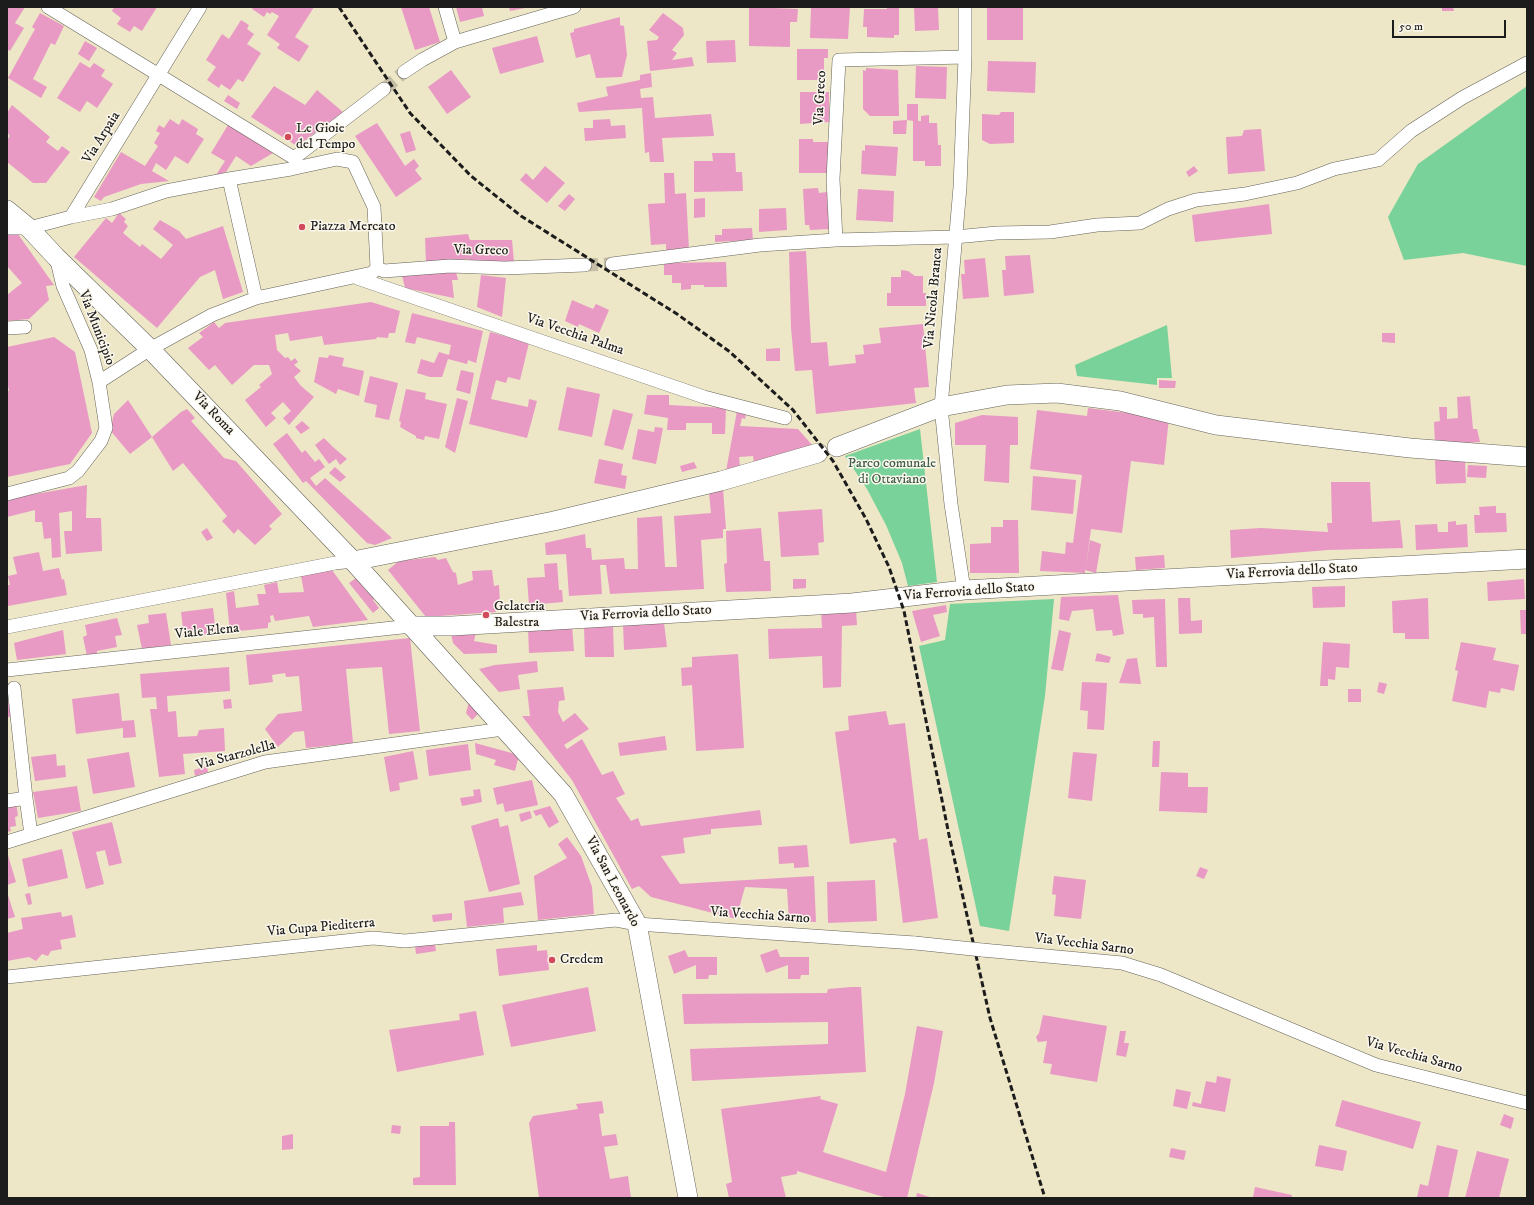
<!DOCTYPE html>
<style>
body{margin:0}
#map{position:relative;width:1534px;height:1205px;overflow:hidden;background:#ede6c7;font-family:"IM FELL DW Pica",serif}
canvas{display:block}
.frame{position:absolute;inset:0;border:8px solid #1c1c1c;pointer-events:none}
.scale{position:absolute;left:1392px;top:20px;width:114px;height:18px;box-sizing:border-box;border:2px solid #1c1c1c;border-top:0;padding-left:5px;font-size:12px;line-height:14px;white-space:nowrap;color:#1c1c1c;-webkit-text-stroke:3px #fbf7ec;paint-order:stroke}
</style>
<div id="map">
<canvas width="1534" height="1205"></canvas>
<div class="frame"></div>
<div class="scale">50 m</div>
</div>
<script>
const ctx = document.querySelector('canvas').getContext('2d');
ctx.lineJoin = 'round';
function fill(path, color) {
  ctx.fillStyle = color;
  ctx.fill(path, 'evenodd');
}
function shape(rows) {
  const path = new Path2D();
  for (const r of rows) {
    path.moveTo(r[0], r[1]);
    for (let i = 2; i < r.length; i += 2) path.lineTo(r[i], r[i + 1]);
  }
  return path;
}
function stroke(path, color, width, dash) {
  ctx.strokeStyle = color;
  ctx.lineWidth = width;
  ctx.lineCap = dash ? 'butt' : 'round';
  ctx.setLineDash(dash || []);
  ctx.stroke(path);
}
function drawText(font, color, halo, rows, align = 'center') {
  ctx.font = font + ' "IM FELL DW Pica",serif';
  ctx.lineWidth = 3;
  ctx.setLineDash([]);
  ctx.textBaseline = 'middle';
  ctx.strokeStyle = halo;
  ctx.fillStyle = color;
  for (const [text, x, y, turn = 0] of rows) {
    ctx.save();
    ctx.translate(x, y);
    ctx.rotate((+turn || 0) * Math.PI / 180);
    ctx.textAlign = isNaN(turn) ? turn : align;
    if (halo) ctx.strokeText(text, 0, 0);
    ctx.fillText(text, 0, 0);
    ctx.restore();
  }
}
fill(shape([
 [1527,86,1527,266,1463,253,1404,260,1388,217,1418,164],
 [1167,325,1172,378,1157,378,1157,385,1077,376,1075,365],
 [920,429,937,582,908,586,902,563,886,525,867,489,845,456],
 [1054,599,1045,696,1009,931,980,926,919,646,945,640,950,604]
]), '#79d299');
fill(shape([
 [7,7,25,7,15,23,24,28,10,51,7,49],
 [114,7,157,7,142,31,134,26,130,32,117,24,121,18,112,11],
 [253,7,314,7,295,37,309,46,299,62,277,48,280,44,267,35,279,16,272,12,270,14,267,12,264,17,252,9],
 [401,7,429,7,440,42,415,50],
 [456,7,482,7,484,16,460,22],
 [509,7,525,7,525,8,510,11],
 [749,7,798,9,797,22,790,22,790,47,749,46],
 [811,7,850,7,848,39,810,38],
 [887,7,899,7,899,35,894,35,894,38,867,37,867,27,863,27,864,9,887,9],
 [914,7,938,8,939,30,915,31],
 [987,7,1023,7,1023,40,987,40],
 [1442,7,1453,7,1454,11,1442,11],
 [40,13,64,26,55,45,51,43,33,79,47,87,41,98,8,78,35,29,32,27],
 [663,13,683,28,684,35,672,50,677,53,672,60,692,57,694,66,650,71,647,41,657,40,659,37,649,30],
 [620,17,620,25,624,26,627,55,622,77,596,78,590,54,576,58,570,33,574,32,574,29],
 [241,20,249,25,247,29,254,34,247,44,261,53,243,82,238,79,230,90,221,84,219,88,207,80,216,67,206,60,222,34,229,39],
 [537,36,544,62,500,74,492,48],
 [735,40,736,62,707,63,706,41],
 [85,41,97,48,89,61,78,54],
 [797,49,828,49,828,58,824,58,824,80,797,80],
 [988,61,1036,62,1035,93,987,91],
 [80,62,90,68,94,63,105,70,101,76,113,84,97,108,87,101,80,112,57,98],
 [916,66,947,67,946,99,915,98],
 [866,68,898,70,899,116,870,116,863,109,863,70,866,71],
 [451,70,471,97,447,114,428,87],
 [651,73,652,87,640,89,641,98,653,97,655,118,711,114,714,136,662,138,664,162,650,162,649,152,645,153,642,108,579,112,577,103,608,96,606,87,640,80,640,75],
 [274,86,305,105,317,90,343,112,297,146,251,117],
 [800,92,829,92,829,122,800,124],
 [228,95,240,103,237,109,224,101],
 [907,104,918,104,918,121,921,121,921,116,929,115,929,123,937,123,938,145,941,145,941,166,925,166,925,161,913,161,913,121,907,120],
 [12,105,50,137,46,142,58,151,62,146,70,152,46,183,33,183,7,162,7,140,10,136,7,132,7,113],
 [1001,112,1014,112,1014,143,990,144,982,140,982,114,999,115],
 [170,119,179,125,182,119,198,129,196,134,204,139,188,164,175,156,166,170,156,163,152,171,169,181,141,184,104,197,101,201,94,197,121,152,145,166,158,146,154,143,160,133,156,131,159,125,164,128],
 [610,119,611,126,625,125,626,138,585,141,584,128,593,128,593,120],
 [907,120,906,134,893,134,893,121],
 [377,123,405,166,414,159,419,166,415,170,422,179,396,197,355,136],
 [228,125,273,153,251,166,236,156,226,172,216,175,225,161,211,153],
 [1261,129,1265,171,1228,174,1226,137,1242,136,1244,130],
 [410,131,416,150,406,153,400,134],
 [799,139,813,139,813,142,832,142,832,173,799,173],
 [865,145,898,147,896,176,861,174,862,150,865,151],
 [712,153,735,153,736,172,742,172,743,191,694,192,694,161,713,161],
 [545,166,565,183,547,203,520,180,526,173,533,180],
 [1194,166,1198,171,1189,177,1186,172],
 [664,173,674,173,675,194,686,193,689,249,666,250,666,244,651,245,648,204,665,203],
 [818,188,819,193,827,192,829,229,810,230,809,225,805,225,803,189],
 [858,189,894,191,893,222,856,220],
 [569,194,575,199,565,211,558,206],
 [705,198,705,217,694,218,694,199],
 [1269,204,1272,234,1195,242,1192,215],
 [786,208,787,230,759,232,759,209],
 [119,213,126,219,124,222,128,226,123,233,140,247,142,244,161,259,173,245,153,229,160,220,179,231,186,239,223,226,243,292,223,299,215,270,200,277,157,328,74,257,106,218,112,223],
 [752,228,753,240,715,242,715,235,722,235,722,229],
 [15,230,54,285,46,286,49,300,29,319,7,321,7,295,22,283,7,266,7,231],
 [468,234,470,240,512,240,514,262,469,265,469,259,426,262,425,238],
 [806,251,811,343,827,342,829,366,856,363,855,355,864,354,863,345,881,343,879,328,923,324,929,387,914,388,916,403,816,414,812,370,795,371,791,328,789,252],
 [1030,255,1034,293,1004,296,1002,270,1006,270,1005,256],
 [985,258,989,297,963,299,961,274,965,274,964,260],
 [726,262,727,287,704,287,704,285,691,285,691,289,681,290,681,283,672,283,672,275,664,275,664,263],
 [901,270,908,271,915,276,923,276,923,293,926,293,926,306,887,306,887,293,891,293,891,277,901,277],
 [456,272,458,280,452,280,454,298,405,288,402,275],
 [481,275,506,278,502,317,477,307],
 [572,300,593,309,596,304,609,310,599,333,579,324,578,327,565,321],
 [371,302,400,311,395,333,389,333,388,338,377,337,376,339,324,345,322,336,290,341,288,333,275,335,277,350,285,358,288,357,291,361,295,358,298,362,294,365,301,371,294,377,301,386,314,397,289,425,283,418,291,411,283,402,271,413,276,418,266,427,245,400,261,387,259,385,272,374,269,365,254,365,232,385,215,365,209,370,188,348,203,337,199,333,214,322,219,328,225,323],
 [412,313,483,331,476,363,468,360,467,364,448,359,442,377,430,377,417,373,421,359,434,363,439,352,449,355,451,345,417,337,415,344,405,342],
 [490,332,529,343,520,380,508,377,506,383,496,380,491,399,528,407,529,399,537,401,527,438,469,424],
 [1382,333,1395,333,1395,343,1382,342],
 [54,337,75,352,92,433,70,464,7,477,7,391,9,391,7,380,7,347],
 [780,348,780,361,766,361,766,349],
 [329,355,344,358,342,366,364,371,359,396,338,389,336,394,314,382,319,357,328,358],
 [461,370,474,373,470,394,456,390],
 [370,376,398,383,389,420,375,417,377,405,364,402],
 [1159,380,1176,381,1175,388,1159,388],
 [567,387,600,394,592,437,558,430],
 [406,389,426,393,425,399,447,404,439,439,425,436,424,440,416,438,416,436,400,427,401,422,399,421],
 [647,395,669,395,669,405,726,408,725,434,712,434,712,423,686,423,686,430,667,430,668,418,644,414],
 [1470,396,1473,429,1477,429,1480,442,1435,445,1434,422,1440,421,1439,407,1447,407,1447,419,1458,418,1457,397],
 [457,398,468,401,455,453,445,447],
 [128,400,152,437,130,454,110,430,114,414],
 [1088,408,1169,418,1164,465,1131,461,1122,533,1091,529,1086,566,1090,540,1101,544,1096,573,1085,570,1085,573,1040,571,1042,551,1065,554,1066,542,1073,543,1082,475,1030,469,1037,410,1087,416],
 [187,409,195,418,191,421,224,458,236,461,282,514,269,526,272,529,255,545,238,529,234,534,222,521,227,516,183,463,173,471,152,437,181,412],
 [613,409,633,414,623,450,604,445],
 [737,411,746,414,745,419,742,418,740,426,798,429,813,446,754,462,753,456,739,457,740,466,726,471],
 [982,415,1018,417,1018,445,1010,445,1009,483,984,481,986,445,955,445,955,423],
 [302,421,310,428,301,434,295,427],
 [655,427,663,428,656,464,632,459,638,429,654,432],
 [287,433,302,453,305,450,315,462,319,459,325,467,310,478,316,486,325,478,392,538,375,545,367,543,306,481,303,483,273,444],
 [324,438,333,447,347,459,340,465,336,459,329,464,315,445],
 [1436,458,1465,460,1466,483,1436,484,1435,461],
 [599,459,623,464,621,475,627,476,625,489,594,483],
 [694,462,697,468,682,472,680,466],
 [1468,465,1487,466,1486,478,1467,477],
 [335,467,346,477,340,482,329,473],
 [1033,476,1076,480,1073,514,1031,510],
 [1331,482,1370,482,1372,522,1400,520,1403,548,1328,550,1231,558,1230,530,1261,528,1328,532,1327,523,1332,523],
 [87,485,86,518,101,518,102,551,66,554,64,531,72,531,72,511,59,513,61,557,52,558,51,538,44,539,42,522,35,522,35,510,7,517,7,499],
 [723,489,726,529,723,529,723,538,701,540,704,589,610,594,606,565,600,565,602,594,569,596,566,554,546,555,545,543,585,534,586,548,591,548,592,560,624,558,625,569,638,569,637,518,662,516,665,567,677,567,674,516,711,513,709,493],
 [1496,506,1496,513,1506,513,1507,532,1475,533,1474,515,1480,515,1479,507],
 [822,509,824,542,818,543,819,555,781,557,778,512],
 [1003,520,1018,520,1019,573,970,573,970,544,991,543,991,527,1003,527],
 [1456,521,1456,525,1467,524,1468,547,1416,550,1415,525,1437,524,1438,532,1448,532,1448,522],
 [207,528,213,538,207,541,201,532],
 [761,528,764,561,770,561,771,591,726,592,724,564,727,563,726,531],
 [39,552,43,571,59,568,62,580,64,579,67,595,8,606,7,585,10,585,8,576,17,574,13,557],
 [1164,555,1165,568,1136,570,1135,557],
 [435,557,438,560,446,558,453,572,456,573,458,585,473,580,472,571,492,570,494,586,499,585,500,604,495,605,496,612,426,617,388,570,399,561],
 [557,563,559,590,562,590,563,602,529,605,527,578,545,577,544,564],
 [332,570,368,620,313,627,309,616,275,621,273,615,270,616,271,622,268,623,268,628,230,632,226,593,234,591,236,608,259,605,257,594,266,594,264,585,277,582,279,593,304,592,301,576],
 [356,578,367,592,370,591,375,597,373,600,379,608,373,613,349,583],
 [793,579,806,579,806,588,793,589],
 [1524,579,1525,599,1488,601,1487,582],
 [1345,586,1345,607,1313,608,1312,587],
 [1118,595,1124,634,1113,636,1112,630,1096,631,1093,609,1072,611,1069,621,1059,619,1061,597],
 [1178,598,1190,598,1191,621,1202,620,1202,633,1179,634],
 [1428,598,1429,639,1405,639,1405,633,1393,633,1392,601],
 [1165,599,1167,667,1156,667,1154,617,1143,618,1143,614,1133,614,1132,600],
 [946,605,947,612,933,615,940,636,921,642,912,611],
 [213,608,216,634,184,637,181,612],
 [821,610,856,610,857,625,842,626,841,687,823,688,822,656,769,659,768,629,822,628],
 [1520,610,1527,610,1527,634,1521,634],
 [166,613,171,645,142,649,137,625,149,623,148,615],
 [117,618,122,635,115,636,117,647,97,651,97,655,87,656,83,637,87,635,85,625],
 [664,623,667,647,624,650,623,624],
 [572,625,574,651,529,653,528,628],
 [613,626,614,657,585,657,584,627],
 [63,630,66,654,17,660,14,643],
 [1059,630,1071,633,1063,671,1051,669],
 [476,632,474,641,497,645,497,653,464,654,453,643,451,634],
 [410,638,420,731,389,734,382,667,346,669,353,743,306,748,304,731,294,732,278,747,265,729,278,714,302,711,299,676,286,677,285,673,272,675,273,682,249,685,246,655],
 [1323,642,1350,644,1349,668,1336,667,1335,680,1328,679,1328,686,1320,686],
 [1461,642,1496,648,1493,660,1519,665,1514,691,1501,688,1500,693,1489,691,1486,708,1452,701,1458,671,1455,670],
 [1097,653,1111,657,1109,663,1095,661],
 [738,654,744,748,696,751,692,685,682,686,681,668,692,667,692,657],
 [1137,658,1141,684,1119,683,1127,659],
 [537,661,538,672,518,675,520,689,499,692,479,669,495,665],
 [229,667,230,691,167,696,168,712,176,711,178,737,197,736,199,730,224,728,225,751,183,754,185,774,159,777,150,709,157,709,156,697,142,698,140,674],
 [1082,682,1107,683,1104,730,1087,729,1088,711,1080,710],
 [1379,682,1387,684,1384,694,1377,692],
 [563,687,565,700,559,701,558,712,563,722,575,713,589,729,564,745,567,749,582,739,602,775,613,771,625,794,616,798,631,821,638,818,641,826,760,810,762,825,711,829,711,834,683,838,685,853,661,856,680,884,814,876,816,922,789,921,787,889,745,887,736,919,651,897,639,886,632,889,572,780,522,716,530,716,527,690],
 [1348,689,1361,689,1361,702,1348,702],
 [119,693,122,721,134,720,136,737,123,738,123,728,76,734,72,699],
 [7,694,11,717,7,717],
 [470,698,482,710,472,720,466,713],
 [231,699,232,708,224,709,223,700],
 [886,711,889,725,905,723,919,840,927,838,938,918,903,923,893,843,897,842,895,838,850,844,835,732,849,730,848,716],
 [665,736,667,750,620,756,618,743],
 [1153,741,1160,741,1159,767,1152,767],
 [475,743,519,755,515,771,494,765,496,760,476,754],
 [468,744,471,770,429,776,426,750],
 [413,751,418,779,399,783,400,790,390,792,384,757],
 [129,752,135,787,93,794,87,759],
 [1073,752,1097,754,1092,801,1068,798],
 [56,754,57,766,65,765,66,777,35,781,31,757],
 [207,766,208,772,195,776,194,770],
 [1161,772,1188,773,1188,787,1208,787,1207,813,1159,811],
 [532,780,538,805,505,812,503,803,497,805,493,788],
 [77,786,81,811,38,818,33,792],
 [480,789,482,802,462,806,460,798,474,796,473,790],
 [16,802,18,816,15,817,16,826,10,827,11,831,7,832,7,804],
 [550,806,559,822,549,828,541,814,536,816,533,811],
 [530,811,532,818,521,822,519,814],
 [498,818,500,827,508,825,520,884,489,892,471,826],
 [112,822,122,863,109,866,105,850,96,852,104,884,86,889,72,832],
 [567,837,581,856,592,887,594,914,538,920,534,876,567,858,558,844],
 [807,845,809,867,794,868,794,863,779,864,778,847],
 [62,849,68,878,28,887,22,859],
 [7,852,16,882,7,885],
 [1200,867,1208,870,1204,879,1196,876],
 [1054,876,1086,880,1081,919,1054,916,1056,895,1052,894],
 [875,880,877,921,828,923,827,882],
 [7,892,15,917,7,919],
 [521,892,524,905,503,908,504,923,467,927,464,901],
 [30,893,32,904,28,905,25,894],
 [61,912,62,917,72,915,76,937,60,940,62,949,51,951,48,956,42,954,36,961,29,957,7,961,7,933,23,929,21,918],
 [452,913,452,920,433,922,432,915],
 [435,944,436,951,416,954,415,946],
 [537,945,537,951,547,950,549,970,499,976,496,949],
 [777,949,780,957,809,957,809,975,801,975,800,979,788,979,788,965,766,973,760,955],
 [685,950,688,957,717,957,717,975,709,975,708,979,696,979,696,965,674,974,668,956],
 [588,987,596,1031,511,1047,502,1005],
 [851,987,861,987,866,1072,692,1081,690,1049,828,1044,828,1022,684,1024,682,994,827,993,828,989],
 [476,1011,484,1055,397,1072,389,1030,460,1020,459,1014],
 [1043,1015,1107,1026,1097,1082,1050,1074,1052,1064,1043,1063,1047,1041,1038,1042,1036,1037,1039,1033],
 [917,1026,943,1031,934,1083,907,1198,887,1198,797,1171,797,1174,781,1177,786,1198,729,1198,726,1184,732,1182,721,1109,821,1096,820,1099,838,1104,823,1152,886,1172,905,1094],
 [1120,1031,1126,1031,1124,1043,1129,1043,1126,1057,1116,1055],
 [1217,1076,1231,1079,1225,1112,1192,1106,1193,1102,1201,1104,1206,1081,1216,1083],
 [1176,1089,1191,1092,1187,1109,1173,1106],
 [1342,1100,1421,1122,1413,1149,1335,1126],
 [602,1101,604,1113,599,1114,602,1136,616,1134,618,1145,604,1147,610,1179,628,1176,631,1198,539,1198,529,1123,533,1116,578,1109,576,1104],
 [1504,1114,1514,1118,1511,1129,1500,1125],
 [449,1122,455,1122,456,1185,413,1185,413,1178,420,1177,420,1126,449,1126],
 [392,1125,401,1126,400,1134,391,1133],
 [293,1134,293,1149,282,1150,282,1136],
 [1319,1145,1347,1151,1343,1171,1315,1166],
 [1437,1145,1458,1150,1448,1198,1417,1198,1420,1184,1428,1186],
 [1171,1148,1186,1151,1184,1160,1169,1157],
 [1477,1151,1509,1159,1499,1198,1465,1198],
 [1255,1187,1292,1195,1291,1198,1253,1197],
 [917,1193,933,1198,916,1198]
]), '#e89ac4');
stroke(shape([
 [384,89,404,72],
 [585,265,612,264]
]), '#c3bea5', 13, [13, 6]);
const street = shape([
 [48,7,294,158],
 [445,7,455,42],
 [404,72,422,60,455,42,574,7],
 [294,158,384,89],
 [229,179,256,298],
 [71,217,200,7],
 [7,228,29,228,71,217,112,209,166,191,229,179,291,169,337,159,353,162,374,207,377,268,372,273,256,298,212,315,150,349,99,382],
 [836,240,833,179,839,60,965,57],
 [612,264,760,245,836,240,955,237,997,233,1050,232,1097,225,1140,223,1168,209,1196,200,1245,194,1297,183,1334,169,1378,160,1411,131,1462,98,1527,63],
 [377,268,384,271,450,266,505,268,585,265],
 [357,278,704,397,785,418],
 [7,328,25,327],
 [7,494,69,478,78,471,101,441,106,428,99,382,91,350,63,286,56,257],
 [964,590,951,504,941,407,960,187,965,57,965,7],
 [7,627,335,563,353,561],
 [7,670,411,626],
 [26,798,31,834],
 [7,801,26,798,14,688],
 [7,842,265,762,503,729],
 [982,950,1122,963,1161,975,1376,1065,1527,1103],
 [7,977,373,938,405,941,616,920,637,924,915,943]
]);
const secondary = shape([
 [7,210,29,228,56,257,150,349,353,561,563,794,637,924,688,1198],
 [837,447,941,407,1007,395,1057,393,1120,401,1216,425,1410,448,1527,457],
 [353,561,554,521,721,481,818,453],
 [411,626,452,626,852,603,964,590,1527,559]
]);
stroke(street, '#656358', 14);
stroke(secondary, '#656358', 20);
stroke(street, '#fff', 13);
stroke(secondary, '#fff', 19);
stroke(shape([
 [339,7,410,113,471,176,521,216,677,314,730,352,793,410,833,461,866,519,889,567,904,611,949,835,990,1018,1045,1198]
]), '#1c1c1c', 3, [6, 3]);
const streetBridge = shape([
 [915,943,982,950]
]);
stroke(streetBridge, '#656358', 14, []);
stroke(streetBridge, '#fff', 13);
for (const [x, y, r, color] of [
 [288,137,4,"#d1495b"],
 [302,227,4,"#d1495b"],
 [486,615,4,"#d1495b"],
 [552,960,4,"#d1495b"]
]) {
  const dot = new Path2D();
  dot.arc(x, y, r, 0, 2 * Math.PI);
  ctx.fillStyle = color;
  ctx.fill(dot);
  stroke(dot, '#fbf7ec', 1.5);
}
drawText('14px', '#1c1c1c', '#fbf7ec', [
 ["Via Greco",821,98,-87],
 ["Via Arpaia",102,138,-58],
 ["Via Greco",481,251,1],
 ["Via Nicola Branca",934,298,-85],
 ["Via Municipio",96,328,69],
 ["Via Vecchia Palma",575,335,19],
 ["Via Roma",213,414,46],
 ["Via Ferrovia dello Stato",1292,572,-3],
 ["Via Ferrovia dello Stato",969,592,-4],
 ["Via Ferrovia dello Stato",646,614,-3],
 ["Viale Elena",207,632,-6],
 ["Via Starzolella",236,756,-15],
 ["Via San Leonardo",612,882,62],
 ["Via Vecchia Sarno",760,916,4],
 ["Via Cupa Piediterra",321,928,-5],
 ["Via Vecchia Sarno",1084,945,7],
 ["Via Vecchia Sarno",1414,1056,16]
]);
drawText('14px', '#1c1c1c', '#fbf7ec', [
 ["Le Gioie",296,129],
 ["del Tempo",296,145],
 ["Piazza Mercato",310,227],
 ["Gelateria",494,607],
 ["Balestra",494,623],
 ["Credem",560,960]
], 'left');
drawText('14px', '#3d5c48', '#fbf7ec', [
 ["Parco comunale",892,464],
 ["di Ottaviano",892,480]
]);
</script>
